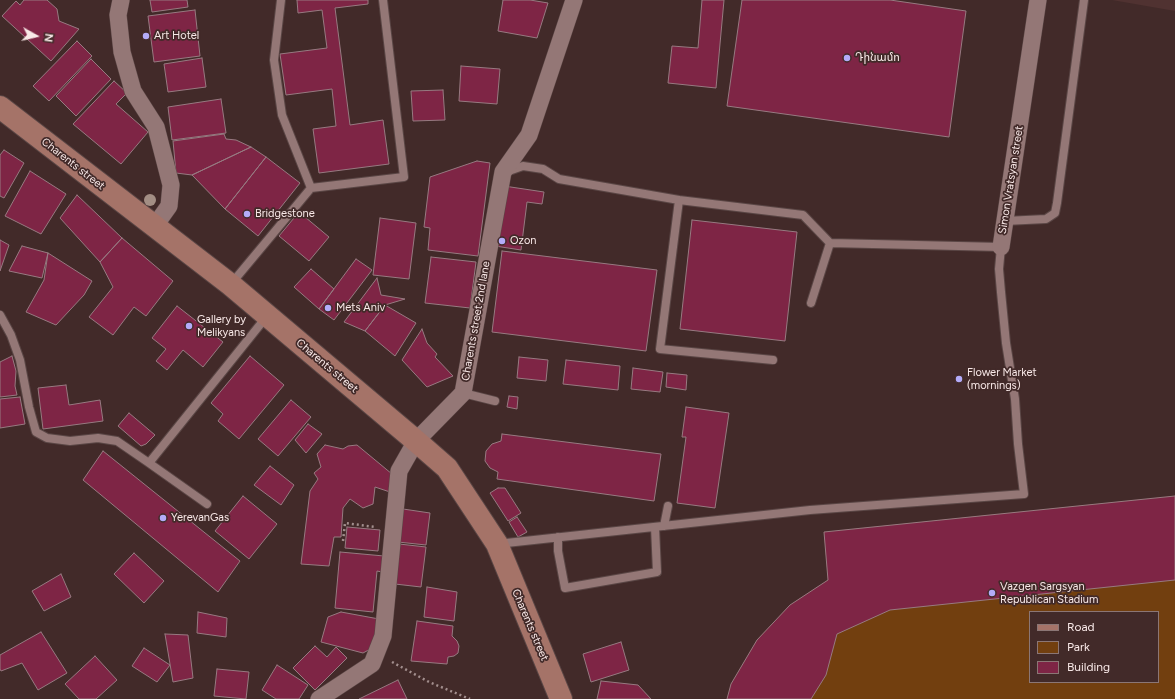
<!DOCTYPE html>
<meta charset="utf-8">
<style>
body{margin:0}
#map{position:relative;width:1175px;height:699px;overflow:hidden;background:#422a29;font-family:Figtree,sans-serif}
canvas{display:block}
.legend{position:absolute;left:1029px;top:611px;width:130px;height:72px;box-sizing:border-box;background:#422a29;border:1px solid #8b7675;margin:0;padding:5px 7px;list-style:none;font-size:12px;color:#f9e9e8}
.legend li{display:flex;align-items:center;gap:8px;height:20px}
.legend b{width:20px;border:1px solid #8b7675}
.north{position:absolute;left:16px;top:16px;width:40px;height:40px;-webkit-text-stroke:3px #422a29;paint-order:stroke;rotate:98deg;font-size:11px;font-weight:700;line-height:16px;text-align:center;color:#f9e9e8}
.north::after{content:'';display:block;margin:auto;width:14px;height:18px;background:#f9e9e8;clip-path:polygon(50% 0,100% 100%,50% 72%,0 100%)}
</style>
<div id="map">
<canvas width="1175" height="699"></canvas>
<ul class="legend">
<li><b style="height:5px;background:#a57368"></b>Road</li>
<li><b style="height:11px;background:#723f0f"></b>Park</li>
<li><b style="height:11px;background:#7e2545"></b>Building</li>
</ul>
<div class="north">N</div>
</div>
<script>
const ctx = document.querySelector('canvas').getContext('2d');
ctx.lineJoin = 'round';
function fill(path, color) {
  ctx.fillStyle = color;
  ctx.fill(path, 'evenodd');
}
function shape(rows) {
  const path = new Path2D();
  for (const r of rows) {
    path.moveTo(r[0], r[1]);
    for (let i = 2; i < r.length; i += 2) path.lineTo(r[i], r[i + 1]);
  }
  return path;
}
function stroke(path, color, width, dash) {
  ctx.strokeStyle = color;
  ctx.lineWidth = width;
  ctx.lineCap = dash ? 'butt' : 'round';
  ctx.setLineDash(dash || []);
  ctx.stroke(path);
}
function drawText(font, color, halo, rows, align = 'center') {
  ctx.font = font + ' Figtree,"Noto Sans Armenian",sans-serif';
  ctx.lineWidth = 3.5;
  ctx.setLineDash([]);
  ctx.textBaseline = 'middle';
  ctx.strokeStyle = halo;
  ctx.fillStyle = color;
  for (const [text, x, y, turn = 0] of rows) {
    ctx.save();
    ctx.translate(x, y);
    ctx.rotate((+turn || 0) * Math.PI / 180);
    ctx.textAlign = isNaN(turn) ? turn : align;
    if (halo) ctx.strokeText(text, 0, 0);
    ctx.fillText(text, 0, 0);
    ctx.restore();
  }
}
fill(shape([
 [1112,0,1175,0,1175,11]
]), '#503231');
fill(shape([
 [1175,496,1175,699,727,699,731,684,757,640,790,605,828,580,824,532],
 [1030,612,1158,612,1158,682,1030,682]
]), '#723f0f');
const building = shape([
 [24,0,47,0,57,9,59,21,79,29,51,61,2,16,16,1,20,5,24,0],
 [150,0,187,0,188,7,152,12,150,0],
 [297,0,368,0,368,4,335,8,350,125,383,120,389,164,319,173,313,129,336,126,332,89,286,95,280,54,327,48,322,10,298,13,297,0],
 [503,0,530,0,548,3,537,38,498,31,503,0],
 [702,0,724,0,716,88,668,83,672,46,698,48,702,0],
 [742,0,890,0,966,11,949,137,727,106,742,0],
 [195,10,200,56,154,62,148,16,195,10],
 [77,41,92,56,49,101,33,86,77,41],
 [202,58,206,87,168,92,164,64,202,58],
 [91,59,111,79,76,116,56,96,91,59],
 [461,66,500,69,497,104,459,101,461,66],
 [114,81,127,93,116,104,148,132,121,164,73,124,114,81],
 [443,90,445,120,413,121,411,91,443,90],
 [221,99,226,133,172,140,168,107,221,99],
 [224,134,226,139,236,140,251,147,192,175,176,173,173,141,224,134],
 [251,147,266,157,225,209,192,175,251,147],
 [4,150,24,163,4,198,0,196,0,155,4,150],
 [266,157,300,183,258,236,225,209,266,157],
 [477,161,490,163,478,256,428,250,430,228,424,227,430,177,477,161],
 [30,171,66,194,41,234,5,216,30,171],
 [504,186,544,192,542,204,527,202,521,250,495,246,504,186],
 [77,195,122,238,100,262,60,218,77,195],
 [299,212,329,237,309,261,279,236,299,212],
 [380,218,416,223,409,279,373,275,380,218],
 [692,220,797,232,785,341,680,329,692,220],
 [122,238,173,281,146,316,134,307,113,335,89,317,113,287,100,262,122,238],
 [0,240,9,245,0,271,0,240],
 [22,246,48,253,42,278,9,271,22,246],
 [502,251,657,270,646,351,492,332,502,251],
 [48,253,92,281,84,295,56,325,26,312,44,280,48,253],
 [431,257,476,262,470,308,425,303,431,257],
 [356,259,372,270,334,320,319,309,356,259],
 [311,269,334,289,319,309,294,287,311,269],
 [377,278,381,295,405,299,385,305,365,331,344,322,377,278],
 [385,305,416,323,395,356,365,331,385,305],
 [177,306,223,342,203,367,183,350,167,370,156,361,166,349,152,338,177,306],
 [422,329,427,343,437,354,435,357,453,376,427,387,402,360,422,329],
 [12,356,16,371,15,386,17,395,0,397,0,362,12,356],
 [250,356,284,385,239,439,218,421,223,414,211,403,250,356],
 [519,357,548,360,546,381,517,378,519,357],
 [566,360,620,366,618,390,563,384,566,360],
 [633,368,663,372,660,392,631,389,633,368],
 [667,373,687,375,686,390,666,387,667,373],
 [66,385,69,405,100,400,103,421,43,429,38,388,66,385],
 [509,396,518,397,517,409,507,407,509,396],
 [20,397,25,424,0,428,0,399,20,397],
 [291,400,311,417,278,456,258,439,291,400],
 [686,407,729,413,715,508,677,503,686,437,682,437,686,407],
 [129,413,155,435,146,444,141,446,118,426,129,413],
 [308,424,322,434,306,453,295,440,308,424],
 [502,434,661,454,654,501,497,479,498,472,490,468,485,461,486,451,492,444,501,441,502,434],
 [325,445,343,449,348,446,357,445,392,474,390,492,375,487,373,504,363,508,350,499,343,508,341,537,334,537,329,566,301,564,310,491,318,479,314,473,321,467,317,454,325,445],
 [103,451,240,561,218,592,83,480,103,451],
 [270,466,294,485,281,505,254,485,270,466],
 [498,488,505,488,521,513,508,521,490,493,498,488],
 [243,496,277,524,249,559,215,531,243,496],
 [1175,496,1175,580,890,610,837,634,826,675,811,699,727,699,731,684,757,640,790,605,828,580,824,532,1175,496],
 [403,509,430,513,426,545,398,542,403,509],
 [517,517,527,532,518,537,509,522,517,517],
 [347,527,380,530,378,551,345,548,347,527],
 [399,544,426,547,421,587,395,584,399,544],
 [340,552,384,556,382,572,377,571,373,612,335,608,340,552],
 [134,553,164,581,144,603,114,574,134,553],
 [61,574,71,597,44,611,32,591,61,574],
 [427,587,457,592,454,621,424,617,427,587],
 [198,612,227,618,226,637,197,633,198,612],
 [341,612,379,619,374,647,363,653,321,642,328,617,341,612],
 [417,621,453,626,452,636,457,641,459,646,458,653,454,656,448,657,447,664,411,661,417,621],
 [41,632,67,673,38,690,22,663,1,671,0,669,0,655,41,632],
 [165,634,188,635,193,678,173,682,165,634],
 [621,642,629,670,591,682,583,654,621,642],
 [315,646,327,657,336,647,347,658,315,690,293,668,315,646],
 [144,648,170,665,157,682,132,666,144,648],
 [95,656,117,680,96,699,79,699,65,684,95,656],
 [277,665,308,685,299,699,276,699,262,690,277,665],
 [217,669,249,672,246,699,214,696,217,669],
 [398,680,407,699,359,699,398,680],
 [601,681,638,685,651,699,597,699,601,681]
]);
fill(building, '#7e2545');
stroke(building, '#977a81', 1);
const service = shape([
 [506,172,523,166,543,169,559,179,679,200],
 [311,188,404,177,383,0],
 [1005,221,1046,219,1055,213,1057,203,1084,0],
 [231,284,311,188,282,115,274,60,281,0],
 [0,315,11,335,20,360,29,407,36,432,47,438,70,441,98,438,117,441,149,463,267,316],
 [773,360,660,349,679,200,803,215,830,243],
 [463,393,495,401],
 [149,463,207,504],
 [664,526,668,506],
 [558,537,558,551,565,588,657,572,655,527],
 [497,544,810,510,1024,494,1018,444,1015,399,1006,343,1001,292,999,269,1001,247,830,243,811,303]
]);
const minor = shape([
 [121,0,118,15,122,52,133,91,156,127,171,185,169,206,154,227],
 [1001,247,1038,0],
 [319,699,372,664,383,636,399,471,416,441,463,393,503,172,529,135,574,0]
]);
const secondary = shape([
 [0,107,231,285,416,441,447,468,497,544,561,699]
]);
stroke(service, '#5a4645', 10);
stroke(minor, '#5a4645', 18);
stroke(secondary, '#5a4645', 24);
stroke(shape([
 [343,541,345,523,375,527],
 [392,662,429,682,470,699]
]), '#a38f8e', 2.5, [2, 3]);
stroke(service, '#947776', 8);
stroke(minor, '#947776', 17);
stroke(secondary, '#a57368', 22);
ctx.fillStyle = '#a38e84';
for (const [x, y] of [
 [150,200]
]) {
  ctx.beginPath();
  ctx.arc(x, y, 6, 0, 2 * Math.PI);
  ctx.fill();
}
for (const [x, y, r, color] of [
 [146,36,4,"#b4acf9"],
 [847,58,4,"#b4acf9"],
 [247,214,4,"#b4acf9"],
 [502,241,4,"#b4acf9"],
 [328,308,4,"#b4acf9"],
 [189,326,4,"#b4acf9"],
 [959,379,4,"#b4acf9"],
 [163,518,4,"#b4acf9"],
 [992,593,4,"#b4acf9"]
]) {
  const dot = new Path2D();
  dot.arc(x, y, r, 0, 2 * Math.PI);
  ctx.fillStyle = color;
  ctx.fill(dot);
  stroke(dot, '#422a29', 1.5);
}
drawText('11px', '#f9e9e8', '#422a29', [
 ["Art Hotel",154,36],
 ["Դինամո",855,58],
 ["Bridgestone",255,214],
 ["Ozon",510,241],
 ["Mets Aniv",336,308],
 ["Gallery by",197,320],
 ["Melikyans",197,333],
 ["Flower Market",967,373],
 ["(mornings)",967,386],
 ["YerevanGas",171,518],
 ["Vazgen Sargsyan",1000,587],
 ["Republican Stadium",1000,600]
], 'left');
drawText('11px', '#f9e9e8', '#422a29', [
 ["Charents street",73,164,38],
 ["Simon Vratsyan street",1011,180,-81],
 ["Charents street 2nd lane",476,321,-80],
 ["Charents street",327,366,40],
 ["Charents street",530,625,67]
]);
</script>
